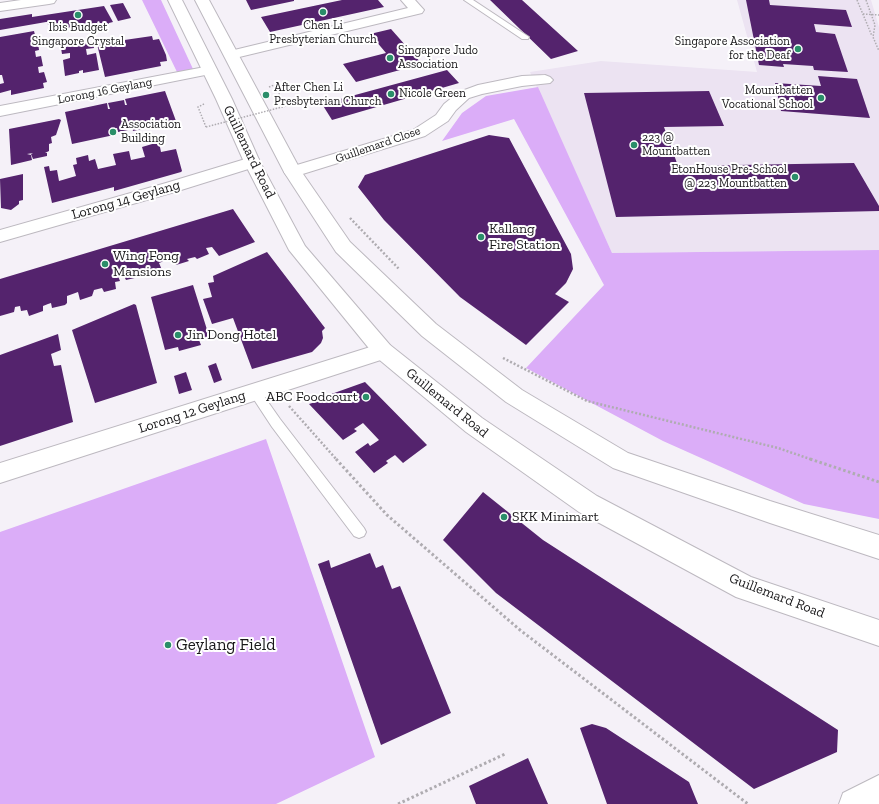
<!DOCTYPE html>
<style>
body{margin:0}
canvas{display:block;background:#f5f1f8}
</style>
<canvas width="879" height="804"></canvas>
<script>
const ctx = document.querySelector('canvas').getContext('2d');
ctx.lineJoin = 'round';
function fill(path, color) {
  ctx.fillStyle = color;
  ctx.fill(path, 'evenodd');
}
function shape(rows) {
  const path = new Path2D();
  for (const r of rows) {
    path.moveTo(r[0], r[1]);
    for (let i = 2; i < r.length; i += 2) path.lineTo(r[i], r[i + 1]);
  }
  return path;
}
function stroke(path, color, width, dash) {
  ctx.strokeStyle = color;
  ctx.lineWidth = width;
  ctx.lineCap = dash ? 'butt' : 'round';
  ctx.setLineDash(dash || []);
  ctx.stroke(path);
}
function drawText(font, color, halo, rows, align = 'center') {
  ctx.font = font + ' "Zilla Slab",serif';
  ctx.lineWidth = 4;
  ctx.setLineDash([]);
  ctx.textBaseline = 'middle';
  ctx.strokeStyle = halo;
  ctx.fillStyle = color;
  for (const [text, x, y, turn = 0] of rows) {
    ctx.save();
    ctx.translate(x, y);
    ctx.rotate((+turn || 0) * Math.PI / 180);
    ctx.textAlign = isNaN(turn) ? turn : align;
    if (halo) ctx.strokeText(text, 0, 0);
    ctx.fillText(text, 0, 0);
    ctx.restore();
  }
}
fill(shape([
 [737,0,871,0,879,27,879,250,612,253,530,72,601,61,757,72]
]), '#ece3f2');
fill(shape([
 [142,0,161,0,193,69,177,72],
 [538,87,612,253,879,250,879,519,804,504,663,441,526,368,604,285,514,119,442,141,462,113,486,96],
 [266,439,375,757,276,804,0,804,0,532]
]), '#dbadf8');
fill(shape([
 [246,0,294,0,294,1,251,10],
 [342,0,378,0,384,7,270,32,261,17],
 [490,0,522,0,578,51,551,59],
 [746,0,769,0,770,5,846,10,852,27,814,24,816,32,835,34,848,72,814,70,813,66,783,64,784,67,759,65],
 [123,3,131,18,118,21,110,5],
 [104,6,113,22,109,23,109,24,101,26,99,21,97,22,98,24,88,26,88,23,83,24,83,26,73,28,73,26,63,30,62,28,50,30,47,22,46,22,0,30,0,19,32,14,32,17],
 [391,29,422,64,356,82,343,64,386,53,370,34],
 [34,31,35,35,31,36,32,43,38,42,39,50,35,51,36,57,41,56,43,66,38,67,39,73,44,72,47,82,43,83,44,88,11,95,11,90,0,93,0,84,4,83,2,75,0,75,0,37],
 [152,36,153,40,159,39,166,55,167,61,160,62,161,66,105,77,97,44],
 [93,42,94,48,86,49,87,55,96,53,99,70,83,73,83,70,79,71,79,73,65,76,63,60,70,58,70,53,62,54,61,48],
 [447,70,459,83,332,120,322,104],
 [818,76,857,79,870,118,781,111,775,83,821,86],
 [165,91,176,121,133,131,131,124,127,125,128,130,118,132,117,128,112,129,114,135,72,144,65,112,107,103,108,109,110,109,108,103,124,100,125,105,127,105,125,99],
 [709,91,724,126,664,127,678,166,854,163,879,206,879,211,616,217,584,93],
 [59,119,61,120,56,135,51,137,52,143,49,144,49,151,45,153,47,153,47,156,33,159,31,154,33,153,27,154,31,155,32,160,11,165,9,129],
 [489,135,509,138,571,254,573,269,566,283,555,294,569,302,526,345,460,297,384,220,358,187,365,175],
 [159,142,161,152,176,149,182,171,181,172,114,191,114,187,52,203,44,167,49,166,50,171,57,170,59,181,76,176,73,165,77,164,76,158,88,155,89,161,95,159,98,169,116,165,113,154,129,151,131,160,145,157,142,147],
 [23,174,23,200,19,201,19,204,11,210,1,208,0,179],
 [233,209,255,242,219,256,212,247,206,248,209,254,197,259,195,257,187,259,189,261,176,265,172,258,159,263,162,270,149,274,148,271,139,273,139,277,126,280,123,274,121,274,118,276,120,281,115,282,116,289,104,292,102,288,94,290,92,296,80,300,78,292,67,296,67,303,65,305,52,308,51,303,48,304,43,306,43,311,29,316,27,310,21,311,20,306,15,307,14,312,0,316,0,279],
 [267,252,325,328,322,331,323,338,321,343,312,352,252,369,233,318,212,324,203,299,212,297,208,283,214,282,213,276],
 [193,285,209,336,199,340,201,345,179,351,178,347,165,350,151,297],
 [134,304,136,305,157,383,95,403,72,330],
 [58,334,61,350,51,354,54,366,61,365,73,422,0,446,0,355],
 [216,363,222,380,214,383,208,366],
 [186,372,192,390,179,394,174,376],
 [365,382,427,445,403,463,395,455,386,461,388,463,374,473,355,452,368,443,370,446,379,440,363,423,354,429,357,431,343,440,309,404,325,399,323,397],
 [483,492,543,540,838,730,837,752,754,789,496,593,443,540],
 [370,553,376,568,383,565,392,589,400,586,451,713,381,745,318,564,329,560,331,568],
 [592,724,606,728,689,782,698,804,607,804,580,728],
 [528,758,548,804,476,804,469,786]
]), '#54236d');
const service = shape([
 [464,0,473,0,529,37,528,39,522,39,464,0],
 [255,387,259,389,280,419,364,528,366,532,364,536,359,538,354,536,272,427,249,392,251,389,255,387]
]);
const minor = shape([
 [21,0,56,0,54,3,49,4,0,11,0,3,21,0],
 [401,0,415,0,424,10,422,13,231,59,226,58,224,55,226,52,408,8,401,0],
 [210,66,215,67,217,70,215,73,0,116,0,106,210,66],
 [545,75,550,77,553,80,550,83,522,86,482,94,469,98,456,110,448,121,425,136,293,177,287,176,284,172,287,168,413,130,436,115,444,104,459,92,478,85,522,76,545,75],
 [252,157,258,158,260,162,258,166,178,191,0,242,0,230,166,183,252,157],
 [383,343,390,345,393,351,390,357,0,483,0,463,383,343],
 [879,775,879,804,839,804,843,793,879,775]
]);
const primary = shape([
 [168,0,182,0,232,99,260,162,305,246,390,345,482,418,597,496,751,577,879,620,879,646,736,597,579,512,466,432,376,357,289,250,244,162,216,99,168,0],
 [195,0,209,0,301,171,350,242,436,324,522,390,628,453,770,501,879,535,879,559,770,523,613,468,506,402,422,336,336,252,284,172,195,0]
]);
stroke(service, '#bdb9c0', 2);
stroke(minor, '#bdb9c0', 2);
stroke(primary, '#bdb9c0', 2);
stroke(shape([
 [857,0,872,36],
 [866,0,875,25,873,37,879,51],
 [269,87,274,85,286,106],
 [204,104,198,107,206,127]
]), '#afacb1', 1.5, [1.5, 1.5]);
stroke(shape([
 [350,218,399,269],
 [503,358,587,401,778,448,813,460],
 [289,406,337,460]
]), '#afacb1', 2.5, [2, 2]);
stroke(shape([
 [336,459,387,515,520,630,748,804],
 [810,459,879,482],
 [398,804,505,754]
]), '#afacb1', 3, [2.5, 2.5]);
fill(service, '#fff');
fill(minor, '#fff');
fill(primary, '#fff');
stroke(shape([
 [863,14,879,15],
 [206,127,286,106]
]), '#afacb1', 1.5, [1.5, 1.5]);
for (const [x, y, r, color] of [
 [323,12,4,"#2a8e69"],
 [78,15,4,"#2a8e69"],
 [798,49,4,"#2a8e69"],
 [390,58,4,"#2a8e69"],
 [391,94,4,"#2a8e69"],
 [266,95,4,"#2a8e69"],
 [821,98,4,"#2a8e69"],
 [113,132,4,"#2a8e69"],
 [634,145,4,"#2a8e69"],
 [795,177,4,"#2a8e69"],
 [481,237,4,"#2a8e69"],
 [105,264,4,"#2a8e69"],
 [178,335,4,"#2a8e69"],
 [366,397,4,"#2a8e69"],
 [504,517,4,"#2a8e69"],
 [168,645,4,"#2a8e69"]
]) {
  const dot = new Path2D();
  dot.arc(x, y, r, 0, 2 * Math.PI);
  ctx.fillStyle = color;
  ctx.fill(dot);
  stroke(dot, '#fff', 1.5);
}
drawText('12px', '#19181a', '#fff', [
 ["Chen Li",323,26,"center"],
 ["Presbyterian Church",323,40,"center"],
 ["Ibis Budget",78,28,"center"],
 ["Singapore Crystal",78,42,"center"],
 ["Singapore Association",790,42,"right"],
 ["for the Deaf",790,56,"right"],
 ["Singapore Judo",398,51],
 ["Association",398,65],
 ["After Chen Li",274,88],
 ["Presbyterian Church",274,102],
 ["Mountbatten",813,91,"right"],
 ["Vocational School",813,105,"right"],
 ["Nicole Green",399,94],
 ["Association",121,125],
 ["Building",121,139],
 ["223 @",642,138],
 ["Mountbatten",642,152],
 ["EtonHouse Pre-School",787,170,"right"],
 ["@ 223 Mountbatten",787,184,"right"]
], 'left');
drawText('12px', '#19181a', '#fff', [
 ["Lorong 16 Geylang",105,91,-11],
 ["Guillemard Close",378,145,-19]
]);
drawText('14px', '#19181a', '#fff', [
 ["Guillemard Road",249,152,64],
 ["Lorong 14 Geylang",126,200,-16],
 ["Guillemard Road",447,403,39],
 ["Lorong 12 Geylang",192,412,-18],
 ["Guillemard Road",777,596,21]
]);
drawText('14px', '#19181a', '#fff', [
 ["Kallang",489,229],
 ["Fire Station",489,245],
 ["Wing Fong",113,256],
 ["Mansions",113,272],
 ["Jin Dong Hotel",186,335],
 ["ABC Foodcourt",358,397,"right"],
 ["SKK Minimart",512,517]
], 'left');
drawText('17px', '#19181a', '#fff', [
 ["Geylang Field",176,645]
], 'left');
</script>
